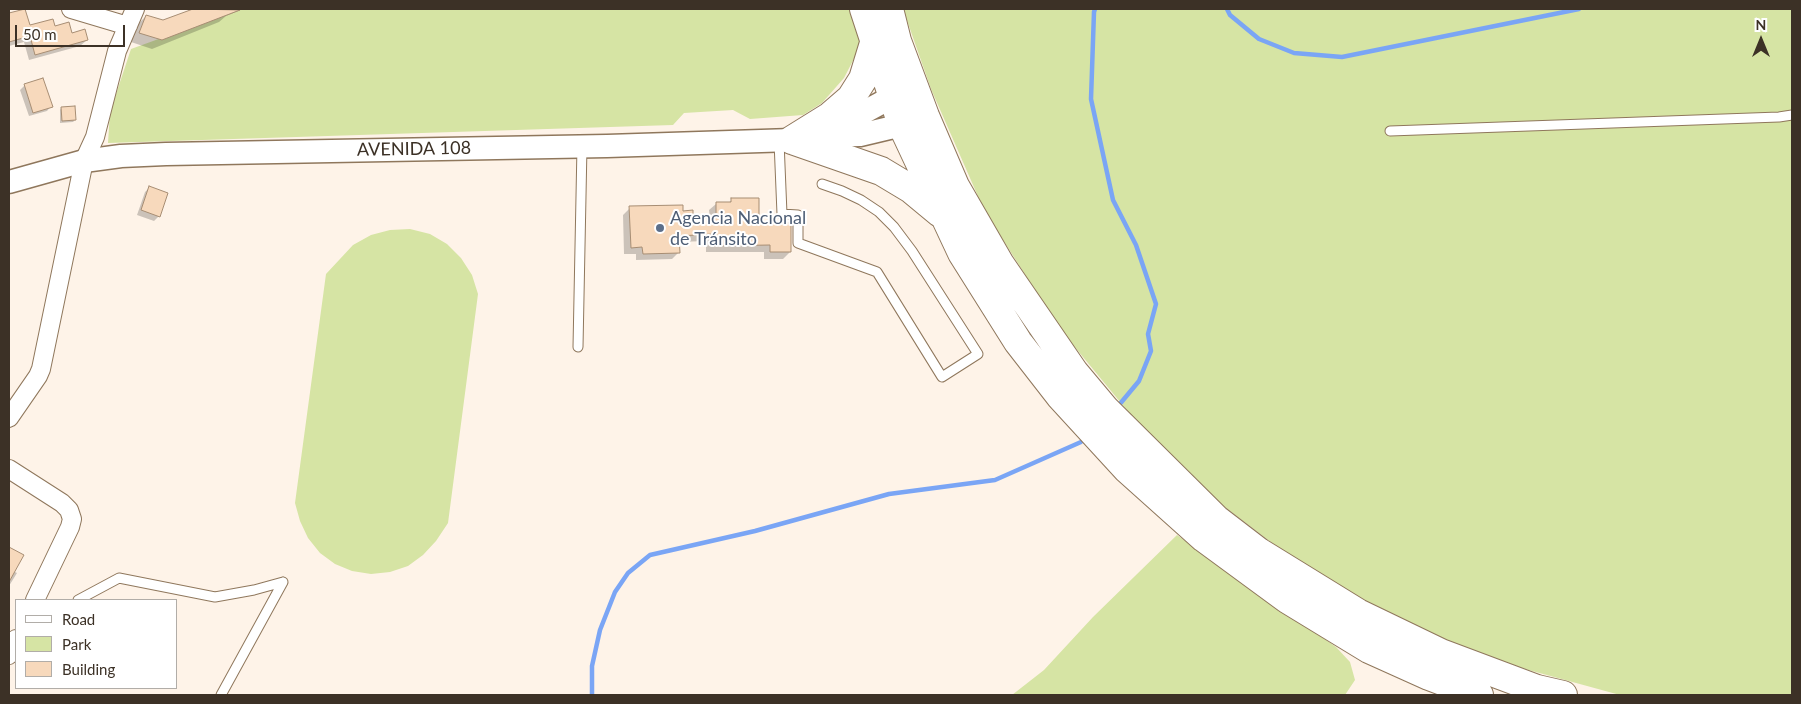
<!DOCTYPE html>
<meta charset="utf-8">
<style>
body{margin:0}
#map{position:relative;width:1801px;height:704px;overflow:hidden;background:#fef3e8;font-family:Lato,sans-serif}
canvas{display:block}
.frame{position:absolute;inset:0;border:10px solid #3c3126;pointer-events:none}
.legend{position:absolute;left:15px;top:599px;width:162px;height:90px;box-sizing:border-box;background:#fff;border:1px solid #b1ada8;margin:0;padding:6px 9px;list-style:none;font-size:15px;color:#3c3126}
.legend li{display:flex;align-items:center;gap:10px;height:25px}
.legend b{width:25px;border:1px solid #b1ada8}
.north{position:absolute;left:1736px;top:15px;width:50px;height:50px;-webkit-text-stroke:4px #fff;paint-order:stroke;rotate:0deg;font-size:14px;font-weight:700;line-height:20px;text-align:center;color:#3c3126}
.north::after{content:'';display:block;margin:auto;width:18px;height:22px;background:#3c3126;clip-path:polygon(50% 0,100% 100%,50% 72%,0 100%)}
.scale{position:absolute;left:15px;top:25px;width:110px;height:22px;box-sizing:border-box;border:2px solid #3c3126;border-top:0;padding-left:6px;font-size:15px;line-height:18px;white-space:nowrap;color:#3c3126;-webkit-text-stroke:4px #fff;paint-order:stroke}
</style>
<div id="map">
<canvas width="1801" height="704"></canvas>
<div class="frame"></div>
<ul class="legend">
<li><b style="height:6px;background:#fff"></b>Road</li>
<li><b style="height:14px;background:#d6e4a4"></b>Park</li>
<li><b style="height:14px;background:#f7d9bc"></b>Building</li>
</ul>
<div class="north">N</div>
<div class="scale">50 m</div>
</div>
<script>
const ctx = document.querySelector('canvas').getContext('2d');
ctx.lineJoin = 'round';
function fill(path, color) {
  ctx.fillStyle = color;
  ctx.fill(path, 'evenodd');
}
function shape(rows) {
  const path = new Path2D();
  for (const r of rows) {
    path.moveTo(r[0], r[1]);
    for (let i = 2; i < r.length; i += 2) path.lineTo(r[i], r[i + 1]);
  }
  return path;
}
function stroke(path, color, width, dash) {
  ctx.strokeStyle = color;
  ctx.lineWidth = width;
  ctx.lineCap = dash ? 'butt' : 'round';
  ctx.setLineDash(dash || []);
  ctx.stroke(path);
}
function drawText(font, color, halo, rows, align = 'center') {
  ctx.font = font + ' Lato,sans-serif';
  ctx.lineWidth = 4;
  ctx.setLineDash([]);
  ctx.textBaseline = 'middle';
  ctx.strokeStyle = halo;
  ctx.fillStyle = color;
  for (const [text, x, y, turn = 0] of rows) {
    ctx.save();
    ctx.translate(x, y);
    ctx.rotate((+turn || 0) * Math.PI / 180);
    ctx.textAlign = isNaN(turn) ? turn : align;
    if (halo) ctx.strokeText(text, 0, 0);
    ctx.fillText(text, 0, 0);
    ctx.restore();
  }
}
fill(shape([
 [241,9,852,9,862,43,844,78,822,103,803,115,750,119,733,110,684,113,673,125,108,143,110,112,131,49],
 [903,9,1792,9,1792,695,1620,695,1492,660,1375,609,1301,565,1222,505,1140,426,1059,328,984,210,931,89],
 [410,229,430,234,447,244,461,258,472,275,478,294,448,523,436,541,423,555,408,566,390,572,371,574,352,571,335,564,320,553,308,538,300,521,295,503,326,274,353,245,371,235,390,230],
 [1177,535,1336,647,1350,662,1355,680,1345,695,1012,695,1044,670,1093,617]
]), '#d6e4a4');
fill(shape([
 [196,9,243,9,226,16,219,22,152,49,131,42,137,25,146,16,163,22],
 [24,10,29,27,71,34,87,40,80,46,29,60,24,42,9,46,9,14],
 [25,85,51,106,47,111,29,116,20,90],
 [61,108,75,120,73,122,60,123,60,110],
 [150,187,159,216,154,221,137,215,145,192],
 [732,200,758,217,761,224,790,252,783,259,764,259,764,252,706,252,706,241,678,242,679,252,672,259,636,260,636,254,624,254,623,215,630,208,682,212,692,220,710,219,709,210,716,204,728,203],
 [9,548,22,555,13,571,17,573,9,586]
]), '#0003');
stroke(shape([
 [1095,9,1094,12,1091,99,1113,200,1136,245,1156,304,1148,334,1151,351,1139,381,1119,405],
 [1227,9,1230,15,1259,39,1294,53,1342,57,1579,9],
 [592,695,592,666,600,630,615,592,628,573,650,555,755,531,889,494,995,480,1081,442]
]), '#7aa5f5', 4.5);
const building = shape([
 [25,9,30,25,53,19,55,26,69,22,72,33,85,29,88,40,35,55,30,36,9,42,9,13,25,9],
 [193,9,240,10,162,40,139,33,146,15,163,20,193,9],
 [43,78,53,107,33,113,24,84,43,78],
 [75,106,76,120,62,121,61,107,75,106],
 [149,186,168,193,160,217,141,210,149,186],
 [731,198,759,198,759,216,762,216,762,223,791,223,791,252,770,252,770,245,713,246,713,234,679,236,680,253,643,254,642,247,631,248,629,206,683,205,683,211,693,210,693,219,716,217,716,202,731,202,731,198],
 [9,547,24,555,9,582,9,547]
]);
fill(building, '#f7d9bc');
stroke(building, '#a78d73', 1);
const service = shape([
 [1390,131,1779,117,1792,115],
 [779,141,782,214,798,215,798,243,877,272,942,377,978,354,912,251,894,227,879,212,861,200,842,191,822,184],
 [578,347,582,146],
 [78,600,119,578,215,597,254,590,283,582],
 [221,695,283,582]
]);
const minor = shape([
 [71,9,128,26],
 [9,418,38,376,41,369,84,161,95,137,117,51,135,9],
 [9,469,62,503,69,510,72,519,70,527,35,600],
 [9,655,16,639]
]);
const tertiary = shape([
 [824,134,892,97,909,91],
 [9,182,84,161,121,156,166,154,607,146,792,140,821,136,860,135,902,125,917,119]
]);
const primary = shape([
 [864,9,902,125,962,253,1018,342,1060,396,1127,469,1204,538,1287,599,1369,649,1429,676,1479,695],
 [889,9,897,41,925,116,955,186,1000,264,1074,372,1105,409,1216,519,1259,552,1358,613,1441,653,1537,689,1563,695],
 [792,140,881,171,911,189,940,213],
 [792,140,829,117,851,98,863,79,874,43]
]);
stroke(service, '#8f775c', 11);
stroke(minor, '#8f775c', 20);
stroke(tertiary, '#8f775c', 25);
stroke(primary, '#8f775c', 30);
stroke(service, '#fff', 9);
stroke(minor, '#fff', 18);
stroke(tertiary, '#fff', 22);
stroke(primary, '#fff', 28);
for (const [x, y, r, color] of [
 [660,228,5,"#5c6f8a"]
]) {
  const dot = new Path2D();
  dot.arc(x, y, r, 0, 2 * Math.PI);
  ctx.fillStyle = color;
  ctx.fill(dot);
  stroke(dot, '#fff', 2);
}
drawText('18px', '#3c3126', '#fff', [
 ["AVENIDA 108",414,149,-1]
]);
drawText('18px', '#4e5e75', '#fff', [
 ["Agencia Nacional",670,218],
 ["de Tránsito",670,239]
], 'left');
</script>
